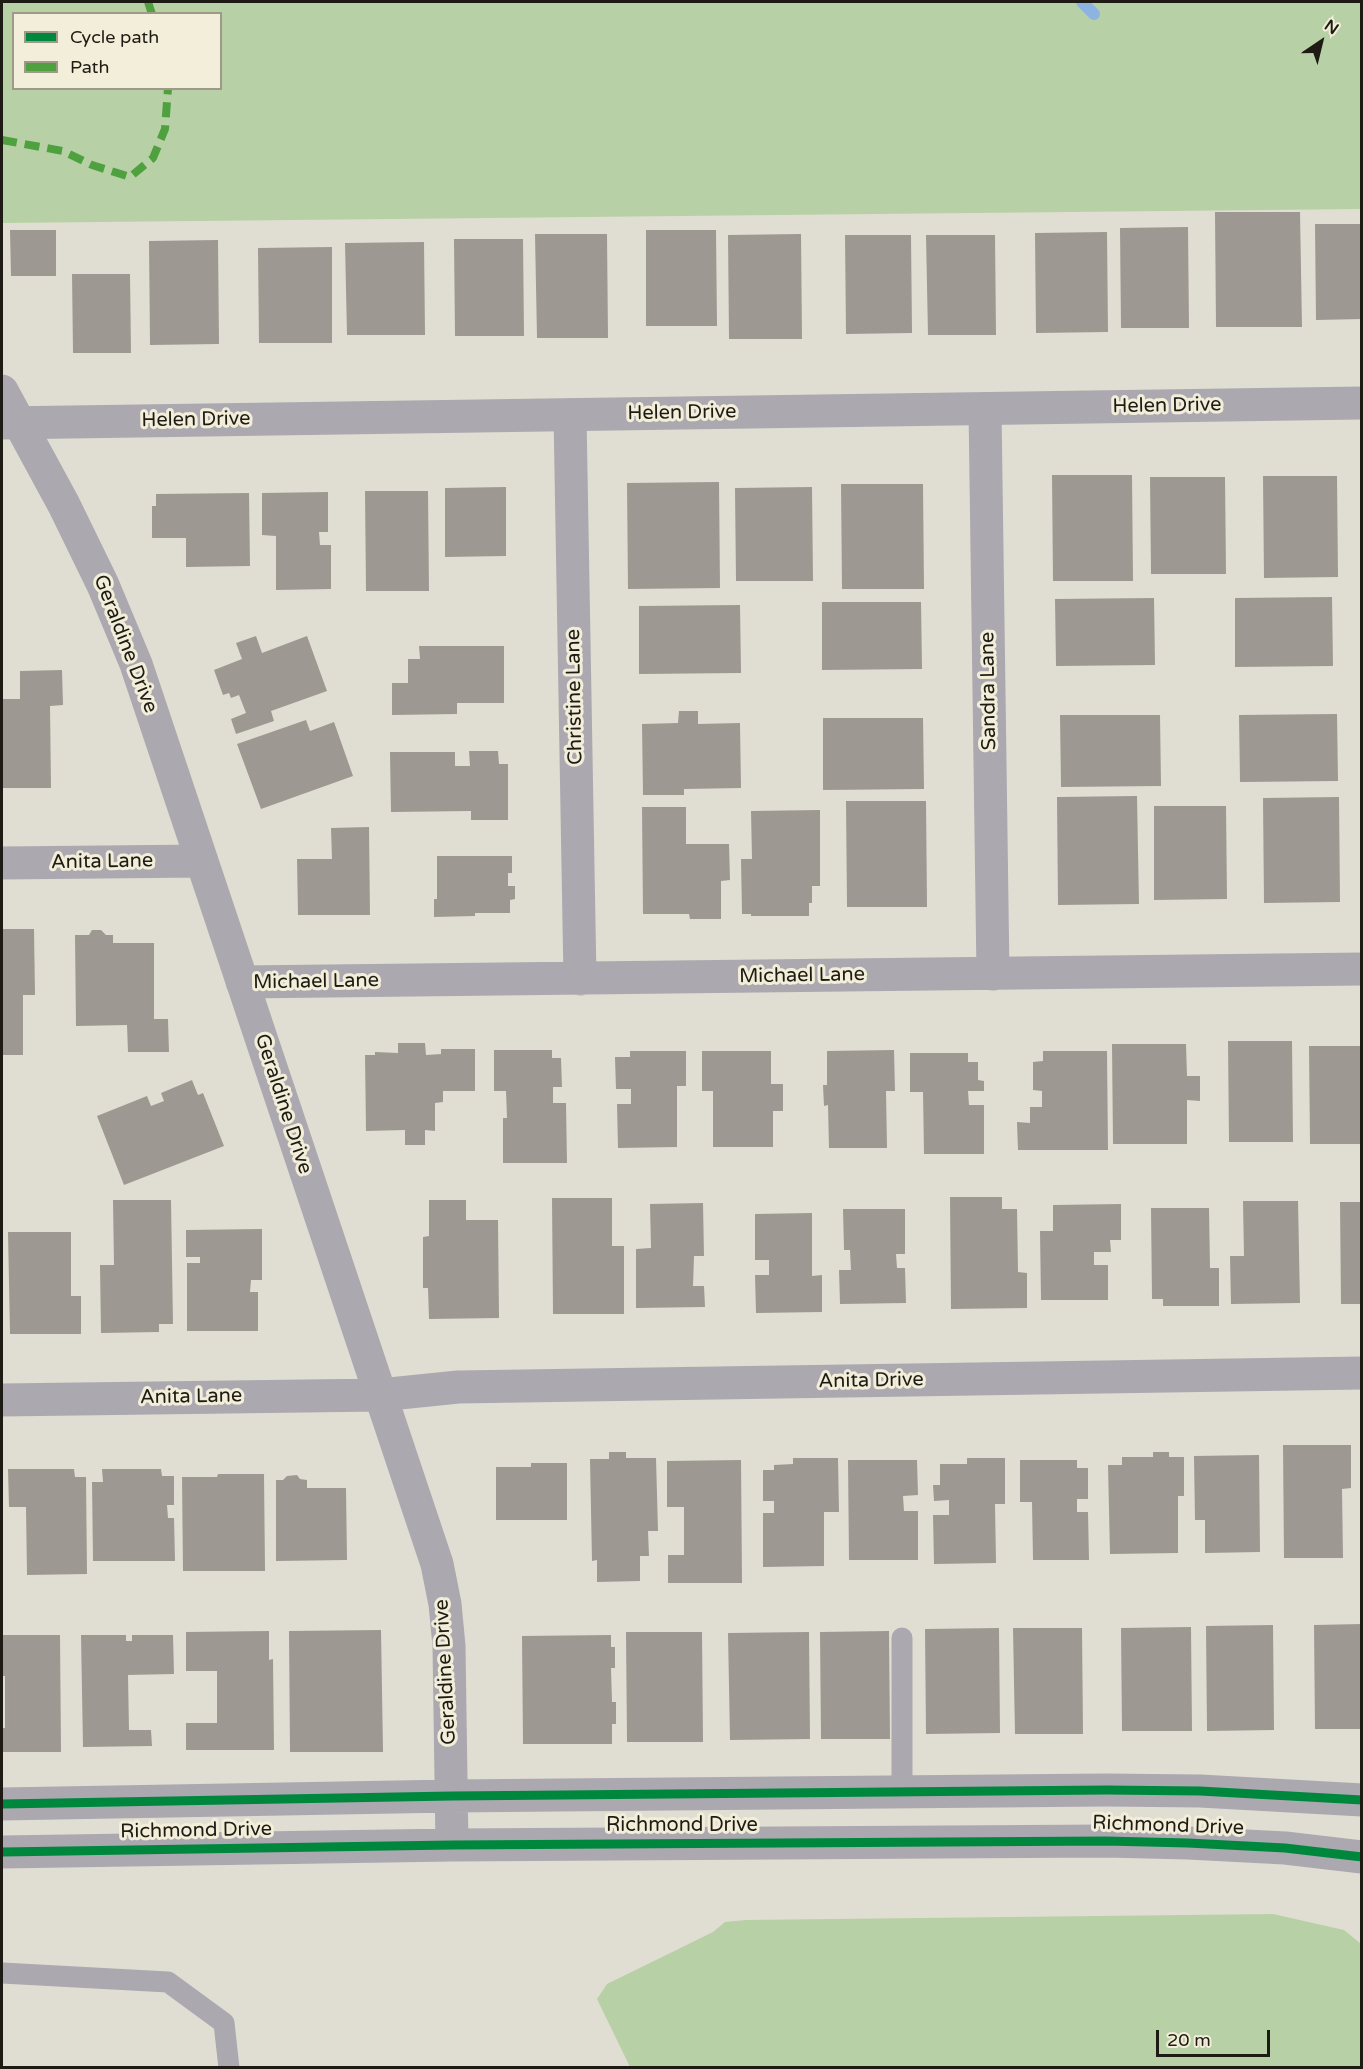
<!DOCTYPE html>
<style>
body{margin:0}
#map{position:relative;width:1363px;height:2069px;overflow:hidden;background:#e0ded2;font-family:"Varela Round",sans-serif}
canvas{display:block}
.frame{position:absolute;inset:0;border:3px solid #1d1b13;pointer-events:none}
.legend{position:absolute;left:12px;top:12px;width:210px;height:78px;box-sizing:border-box;background:#f3eed9;border:2px solid #9d9a8a;margin:0;padding:8px 10px;list-style:none;font-size:18px;color:#1d1b13}
.legend li{display:flex;align-items:center;gap:12px;height:30px}
.legend b{width:30px;border:2px solid #9d9a8a}
.north{position:absolute;left:1291px;top:12px;width:60px;height:60px;-webkit-text-stroke:4px #f3eed9;paint-order:stroke;rotate:35deg;font-size:16px;font-weight:700;line-height:24px;text-align:center;color:#1d1b13}
.north::after{content:'';display:block;margin:auto;width:21px;height:27px;background:#1d1b13;clip-path:polygon(50% 0,100% 100%,50% 72%,0 100%)}
.scale{position:absolute;left:1156px;top:2030px;width:114px;height:27px;box-sizing:border-box;border:3px solid #1d1b13;border-top:0;padding-left:8px;font-size:18px;line-height:21px;white-space:nowrap;color:#1d1b13;-webkit-text-stroke:4px #f3eed9;paint-order:stroke}
</style>
<div id="map">
<canvas width="1363" height="2069"></canvas>
<div class="frame"></div>
<ul class="legend">
<li><b style="height:8px;background:#00873e"></b>Cycle path</li>
<li><b style="height:8px;background:#4fa13f"></b>Path</li>
</ul>
<div class="north">N</div>
<div class="scale">20 m</div>
</div>
<script>
const ctx = document.querySelector('canvas').getContext('2d');
ctx.lineJoin = 'round';
function fill(path, color) {
  ctx.fillStyle = color;
  ctx.fill(path, 'evenodd');
}
function shape(rows) {
  const path = new Path2D();
  for (const r of rows) {
    path.moveTo(r[0], r[1]);
    for (let i = 2; i < r.length; i += 2) path.lineTo(r[i], r[i + 1]);
  }
  return path;
}
function stroke(path, color, width, dash) {
  ctx.strokeStyle = color;
  ctx.lineWidth = width;
  ctx.lineCap = dash ? 'butt' : 'round';
  ctx.setLineDash(dash || []);
  ctx.stroke(path);
}
function drawText(font, color, halo, rows, align = 'center') {
  ctx.font = font + ' "Varela Round",sans-serif';
  ctx.lineWidth = 6;
  ctx.setLineDash([]);
  ctx.textBaseline = 'middle';
  ctx.strokeStyle = halo;
  ctx.fillStyle = color;
  for (const [text, x, y, turn = 0] of rows) {
    ctx.save();
    ctx.translate(x, y);
    ctx.rotate((+turn || 0) * Math.PI / 180);
    ctx.textAlign = isNaN(turn) ? turn : align;
    if (halo) ctx.strokeText(text, 0, 0);
    ctx.fillText(text, 0, 0);
    ctx.restore();
  }
}
fill(shape([
 [2,2,1361,2,1361,209,2,223],
 [14,14,220,14,220,88,14,88],
 [1273,1914,1344,1930,1360,1943,1361,2067,630,2067,597,1999,607,1984,713,1932,725,1922,746,1920]
]), '#b8d0a5');
stroke(shape([
 [1082,2,1094,14]
]), '#8db3e1', 12);
fill(shape([
 [1215,212,1300,212,1302,327,1216,327],
 [1315,224,1362,224,1362,319,1316,320],
 [1188,227,1189,328,1121,328,1120,228],
 [10,230,56,230,56,276,11,276],
 [646,230,716,230,717,326,646,326],
 [1107,232,1108,332,1036,333,1035,233],
 [535,234,607,234,608,338,537,338],
 [801,234,802,339,729,339,728,235],
 [845,235,911,235,912,333,846,334],
 [926,235,995,235,996,335,928,335],
 [454,239,523,239,524,336,455,336],
 [218,240,219,344,150,345,149,241],
 [424,242,425,335,347,335,345,243],
 [332,247,332,343,259,343,258,248],
 [72,274,130,274,131,353,73,353],
 [1052,475,1132,475,1133,581,1053,581],
 [1263,476,1337,476,1338,577,1264,578],
 [1150,477,1225,477,1226,574,1151,574],
 [719,482,720,588,628,589,627,483],
 [841,484,923,484,924,589,842,589],
 [506,487,506,556,445,557,445,488],
 [812,487,813,581,736,581,735,488],
 [365,491,428,491,429,591,366,591],
 [328,492,328,532,319,532,320,545,331,545,331,589,276,590,276,536,262,535,262,493],
 [249,493,250,566,186,567,186,538,152,538,152,506,156,506,156,494],
 [1332,597,1333,666,1235,667,1235,598],
 [1154,598,1155,665,1056,666,1055,599],
 [822,602,921,602,922,669,822,670],
 [740,605,741,673,639,674,639,606],
 [256,636,262,653,307,636,327,691,271,711,274,721,236,734,231,719,246,713,239,695,231,698,229,693,223,695,214,670,242,659,236,643],
 [419,646,504,646,504,703,457,703,457,714,392,715,392,683,408,683,408,659,420,659],
 [62,670,63,705,50,706,51,788,2,788,2,699,20,699,20,671],
 [679,711,698,711,698,724,740,723,741,788,684,789,684,795,643,795,642,724,678,723],
 [1337,714,1338,781,1240,782,1239,715],
 [1060,715,1160,715,1161,786,1061,787],
 [823,718,923,718,924,789,823,790],
 [306,720,310,731,334,722,353,776,261,809,237,744],
 [469,751,498,751,499,764,508,764,508,820,471,820,471,811,391,812,390,752,455,752,455,766,470,766],
 [1137,796,1139,904,1058,905,1057,797],
 [1339,797,1340,902,1264,903,1263,798],
 [846,801,926,801,927,907,847,907],
 [1154,806,1226,806,1227,899,1154,900],
 [642,807,686,807,686,844,729,844,730,880,721,881,721,919,690,919,689,914,643,914],
 [820,810,820,886,812,886,812,903,809,903,809,916,751,916,751,914,742,914,741,859,752,859,751,811],
 [369,827,370,915,298,915,297,859,332,859,331,828],
 [437,856,512,856,512,873,508,873,508,886,515,886,515,899,510,900,510,913,475,913,475,916,434,917,434,899,437,899],
 [2,929,34,929,35,995,23,995,23,1055,2,1055],
 [92,930,101,930,106,935,113,935,113,943,154,943,154,1019,168,1019,169,1052,128,1052,127,1025,76,1026,75,935,89,935],
 [1228,1041,1292,1041,1293,1142,1229,1142],
 [398,1043,425,1043,426,1055,441,1054,441,1049,475,1049,475,1091,443,1091,443,1102,435,1103,435,1131,425,1130,425,1145,405,1145,405,1130,366,1131,365,1055,375,1055,375,1052,398,1053],
 [1112,1044,1186,1044,1187,1076,1200,1076,1200,1101,1187,1100,1187,1144,1113,1144],
 [1309,1046,1362,1046,1362,1144,1310,1144],
 [494,1050,552,1050,552,1058,561,1058,562,1087,553,1087,553,1103,566,1103,567,1163,503,1163,503,1118,507,1118,506,1091,494,1091],
 [894,1050,895,1091,886,1091,887,1148,829,1148,828,1105,824,1106,823,1085,827,1085,827,1051],
 [630,1051,686,1051,686,1086,677,1086,677,1147,618,1148,617,1104,631,1104,631,1089,616,1089,615,1057,630,1057],
 [702,1051,771,1051,771,1084,783,1084,783,1111,773,1111,773,1147,713,1147,713,1091,702,1091],
 [1043,1051,1107,1051,1108,1150,1018,1150,1017,1122,1030,1123,1030,1107,1042,1107,1042,1091,1033,1090,1033,1062,1043,1061],
 [910,1053,968,1053,968,1062,978,1062,978,1080,984,1081,984,1091,968,1091,969,1105,984,1105,984,1154,924,1154,923,1092,910,1092],
 [192,1080,198,1095,203,1093,224,1146,124,1185,97,1116,147,1096,151,1106,164,1101,161,1093],
 [950,1197,1002,1197,1002,1209,1017,1209,1018,1272,1027,1273,1027,1308,951,1309],
 [552,1198,612,1198,612,1246,624,1246,624,1314,553,1314],
 [113,1200,171,1200,173,1324,159,1324,159,1332,101,1333,100,1265,114,1265],
 [429,1200,466,1200,466,1220,498,1220,499,1318,429,1319,428,1288,423,1288,423,1237,429,1236],
 [1243,1201,1298,1201,1300,1303,1231,1304,1230,1256,1244,1256],
 [1340,1202,1362,1202,1362,1304,1341,1304],
 [703,1203,704,1256,694,1256,693,1286,704,1286,705,1307,636,1308,636,1249,651,1248,650,1204],
 [1121,1204,1121,1240,1110,1240,1111,1252,1094,1252,1094,1265,1108,1265,1108,1300,1041,1300,1040,1231,1053,1231,1053,1205],
 [1151,1208,1209,1208,1210,1268,1219,1268,1219,1306,1163,1306,1163,1299,1152,1299],
 [843,1209,905,1209,905,1254,896,1254,897,1268,905,1268,906,1303,840,1304,839,1270,851,1270,850,1250,844,1250],
 [812,1213,812,1276,822,1275,822,1312,756,1313,755,1275,769,1275,769,1260,755,1260,755,1214],
 [262,1229,262,1280,251,1280,250,1292,258,1292,258,1331,187,1331,187,1263,200,1263,200,1257,186,1257,186,1230],
 [8,1232,71,1232,71,1296,81,1296,81,1334,10,1334],
 [1283,1445,1351,1445,1351,1488,1342,1489,1343,1558,1284,1558],
 [609,1452,626,1452,626,1458,656,1458,658,1531,648,1531,649,1556,640,1556,640,1581,597,1582,597,1560,592,1561,590,1459,609,1459],
 [1153,1452,1169,1452,1169,1457,1184,1457,1184,1496,1178,1496,1178,1553,1110,1554,1108,1465,1122,1465,1122,1457,1153,1457],
 [1259,1455,1260,1552,1205,1553,1205,1520,1195,1520,1194,1456],
 [793,1458,838,1458,839,1512,824,1512,824,1566,763,1567,763,1513,774,1513,774,1501,763,1501,763,1470,774,1470,774,1465,793,1464],
 [967,1458,1005,1458,1005,1504,995,1504,996,1563,934,1564,933,1515,949,1515,949,1500,934,1501,933,1485,940,1485,940,1464,967,1464],
 [741,1460,742,1583,668,1583,668,1555,684,1555,684,1507,667,1507,667,1461],
 [848,1460,917,1460,918,1495,903,1496,904,1511,918,1511,918,1560,849,1560],
 [1020,1460,1077,1460,1077,1468,1088,1468,1088,1499,1077,1499,1077,1512,1088,1512,1089,1560,1033,1560,1032,1502,1020,1502],
 [531,1463,567,1463,567,1520,496,1520,496,1467,531,1467],
 [8,1469,74,1469,75,1477,86,1477,87,1574,27,1575,26,1507,9,1507],
 [102,1469,161,1469,162,1476,174,1476,174,1505,167,1505,168,1518,174,1518,175,1561,93,1561,92,1482,103,1482],
 [218,1474,264,1474,265,1571,183,1571,182,1477,217,1477],
 [297,1475,300,1479,307,1480,307,1488,346,1488,347,1560,276,1561,276,1480,283,1480,287,1476],
 [1362,1624,1362,1729,1315,1729,1314,1625],
 [1273,1625,1274,1730,1207,1731,1206,1626],
 [1191,1627,1192,1731,1122,1731,1121,1628],
 [999,1628,1000,1733,926,1734,925,1629],
 [1013,1628,1082,1628,1083,1734,1015,1734],
 [381,1630,383,1752,290,1752,289,1631],
 [269,1631,269,1660,273,1659,274,1750,186,1750,186,1723,217,1723,217,1671,186,1671,186,1632],
 [889,1631,890,1739,821,1739,820,1632],
 [626,1632,702,1632,703,1742,627,1742],
 [809,1632,810,1739,730,1740,728,1633],
 [2,1635,60,1635,61,1752,2,1752,2,1728,5,1728,5,1676,2,1676],
 [81,1635,126,1635,126,1641,132,1641,132,1635,173,1635,174,1674,128,1675,129,1730,151,1730,152,1746,83,1747],
 [611,1635,611,1647,615,1647,615,1668,611,1668,612,1702,616,1702,616,1724,612,1724,612,1744,523,1744,522,1636]
]), '#9d9892');
stroke(shape([
 [902,1792,902,1638],
 [2,1973,168,1982,224,2023,229,2068]
]), '#aca8b0', 21);
stroke(shape([
 [2,391,64,505,103,585,136,664,437,1564,445,1604,449,1646,452,1845],
 [985,409,993,974],
 [570,415,580,979],
 [2,863,202,861],
 [242,982,1362,969],
 [2,1400,380,1395,458,1387,1362,1373],
 [2,1804,452,1796,1106,1790,1200,1791,1362,1800],
 [2,1852,452,1845,1106,1841,1188,1843,1285,1848,1362,1857]
]), '#aca8b0', 33);
stroke(shape([
 [2,423,1362,403]
]), '#aca8b0', 33);
stroke(shape([
 [148,2,152,14],
 [2,140,63,151,92,165,130,177,153,158,165,129,168,88]
]), '#4fa13f', 8, [15, 8]);
stroke(shape([
 [2,1804,452,1796,1106,1790,1200,1791,1362,1800],
 [2,1852,452,1845,1106,1841,1188,1843,1285,1848,1362,1857]
]), '#00873e', 9);
drawText('20px', '#1d1b13', '#f3eed9', [
 ["Helen Drive",1167,406,-1],
 ["Helen Drive",682,413,-1],
 ["Helen Drive",196,420,-1],
 ["Geraldine Drive",125,644,69],
 ["Sandra Lane",989,691,-91],
 ["Christine Lane",575,697,-91],
 ["Anita Lane",102,862,-1],
 ["Michael Lane",802,976,-1],
 ["Michael Lane",316,982,-1],
 ["Geraldine Drive",283,1104,72],
 ["Anita Drive",871,1381,-1],
 ["Anita Lane",191,1397,-1],
 ["Geraldine Drive",446,1672,-93],
 ["Richmond Drive",682,1826],
 ["Richmond Drive",1168,1826,2],
 ["Richmond Drive",196,1831,-1]
]);
</script>
